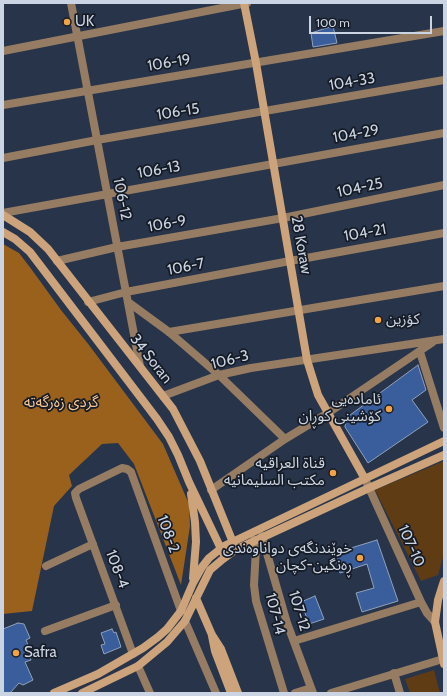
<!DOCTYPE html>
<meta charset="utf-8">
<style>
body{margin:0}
#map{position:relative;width:447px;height:696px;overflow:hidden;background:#27344a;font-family:Cabin,sans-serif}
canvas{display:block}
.frame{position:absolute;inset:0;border:4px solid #cbd4e2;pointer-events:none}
.scale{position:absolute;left:309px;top:16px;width:123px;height:18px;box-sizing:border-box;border:2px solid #cbd4e2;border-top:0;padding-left:5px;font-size:12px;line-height:14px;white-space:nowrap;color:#cbd4e2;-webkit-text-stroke:3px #161c26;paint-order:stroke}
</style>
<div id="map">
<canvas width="447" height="696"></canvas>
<div class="frame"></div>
<div class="scale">100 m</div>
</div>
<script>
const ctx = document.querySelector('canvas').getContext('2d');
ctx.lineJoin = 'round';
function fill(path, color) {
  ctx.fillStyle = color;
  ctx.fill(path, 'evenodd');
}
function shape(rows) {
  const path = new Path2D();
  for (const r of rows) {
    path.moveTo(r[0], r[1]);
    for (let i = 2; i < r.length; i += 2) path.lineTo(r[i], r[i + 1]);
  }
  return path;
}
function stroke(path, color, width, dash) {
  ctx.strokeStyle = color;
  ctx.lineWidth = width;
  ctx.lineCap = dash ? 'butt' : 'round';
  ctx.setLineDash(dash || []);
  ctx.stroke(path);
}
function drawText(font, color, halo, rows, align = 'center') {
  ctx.font = font + ' Cabin,"Noto Sans Arabic",sans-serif';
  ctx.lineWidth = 3.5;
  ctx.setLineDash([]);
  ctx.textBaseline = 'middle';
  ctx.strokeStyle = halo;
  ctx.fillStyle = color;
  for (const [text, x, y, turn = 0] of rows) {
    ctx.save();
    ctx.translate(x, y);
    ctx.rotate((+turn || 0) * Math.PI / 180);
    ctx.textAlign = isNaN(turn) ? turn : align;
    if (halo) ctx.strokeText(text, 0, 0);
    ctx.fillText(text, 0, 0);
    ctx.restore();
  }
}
fill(shape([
 [444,461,444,554,438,575,421,581,375,490],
 [434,670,440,693,410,693,405,679]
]), '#5f3c14');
fill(shape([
 [3,244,19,253,32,270,61,310,89,345,163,444,189,504,190,526,181,585,134,464,118,443,102,444,69,475,72,486,54,506,32,611,3,614]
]), '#99611c');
const building = shape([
 [333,26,337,43,313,47,311,33,333,26],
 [418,365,426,390,412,400,428,422,368,463,345,427,346,418,418,365],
 [377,540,398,601,362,612,356,593,374,588,367,564,340,573,335,556,352,550,351,548,377,540],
 [315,596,324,619,309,624,301,602,315,596],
 [18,623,24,624,30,638,26,640,28,645,26,646,31,660,25,662,33,680,23,685,19,683,10,693,3,693,3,629,18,623],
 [112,629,114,633,116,632,121,647,104,654,101,645,105,644,101,633,112,629]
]);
fill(building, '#395e9b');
stroke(building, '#91a1bb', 1);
stroke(shape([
 [71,3,140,366],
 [3,51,247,3],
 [3,105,444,31],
 [3,158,97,140,444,80],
 [3,213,444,133],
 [57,261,117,247,283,218,444,185],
 [88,302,126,292,290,261,444,233],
 [128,302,169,332,219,375,285,439],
 [169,332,444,286],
 [420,352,444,428],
 [163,396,219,375,251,368,444,339],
 [365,479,421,602,427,613,435,622],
 [211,490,285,439,328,413,433,342],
 [262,536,287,623,313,693],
 [254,540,256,548,254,585,256,601,284,693],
 [46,566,93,544],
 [185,621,216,693],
 [45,631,116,605],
 [294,641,421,602],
 [133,654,76,498,75,493,79,489,122,468,127,469,131,472,181,611],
 [138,666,150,693],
 [394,673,400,693],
 [295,693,311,688],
 [331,693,443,659]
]), '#957c62', 8);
stroke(shape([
 [244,3,256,63,307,360,318,395,365,479],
 [3,215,30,232,48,249,173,409,200,461,234,545],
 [3,232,15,239,30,252,157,419,169,437,178,455,189,482,223,553],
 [191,494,195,522,196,542,193,578],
 [444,581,438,600,435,622,444,664],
 [196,598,212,635,221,649,238,693],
 [212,636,215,651,231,693],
 [54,693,98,674,143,648,158,637,167,629,181,611,193,583,202,567,209,558,224,546,444,441],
 [82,693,138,666,167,642,185,621,210,570,223,559,235,550,369,488,444,455]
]), '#cca37a', 8);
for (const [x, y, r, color] of [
 [67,22,4,"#f4a344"],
 [378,320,4,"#f4a344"],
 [389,409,4,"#f4a344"],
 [333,473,4,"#f4a344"],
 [360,558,4,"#f4a344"],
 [16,653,4,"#f4a344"]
]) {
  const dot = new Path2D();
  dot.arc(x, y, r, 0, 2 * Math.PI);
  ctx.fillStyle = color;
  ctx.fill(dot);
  stroke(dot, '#161c26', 1.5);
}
drawText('15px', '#cbd4e2', '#161c26', [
 ["UK",75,22],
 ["كؤزين",386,320],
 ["ئامادەیی",381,400,"right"],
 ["کۆشینی کوڕان",381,417,"right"],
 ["قناة العراقيه",325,464,"right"],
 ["مكتب السليمانيه",325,481,"right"],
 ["خوێندنگەی دواناوەندی",352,549,"right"],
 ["ڕەنگین-کچان",352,566,"right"],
 ["Safra",24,653]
], 'left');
drawText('15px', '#cbd4e2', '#161c26', [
 ["106-19",169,63,-9],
 ["104-33",352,82,-10],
 ["106-15",178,112,-9],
 ["104-29",356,134,-10],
 ["106-13",159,170,-10],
 ["104-25",360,188,-12],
 ["106-12",122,199,79],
 ["106-9",167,224,-10],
 ["104-21",365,233,-10],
 ["28 Koraw",301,245,80],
 ["106-7",186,267,-11],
 ["34 Soran",151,359,52],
 ["106-3",230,360,-14],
 ["108-2",168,534,70],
 ["107-10",411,546,66],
 ["108-4",117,569,69],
 ["107-12",299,611,73],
 ["107-14",275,614,76]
]);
drawText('15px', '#f7c797', '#161c26', [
 ["گردی زەرگەتە",61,403]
]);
</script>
